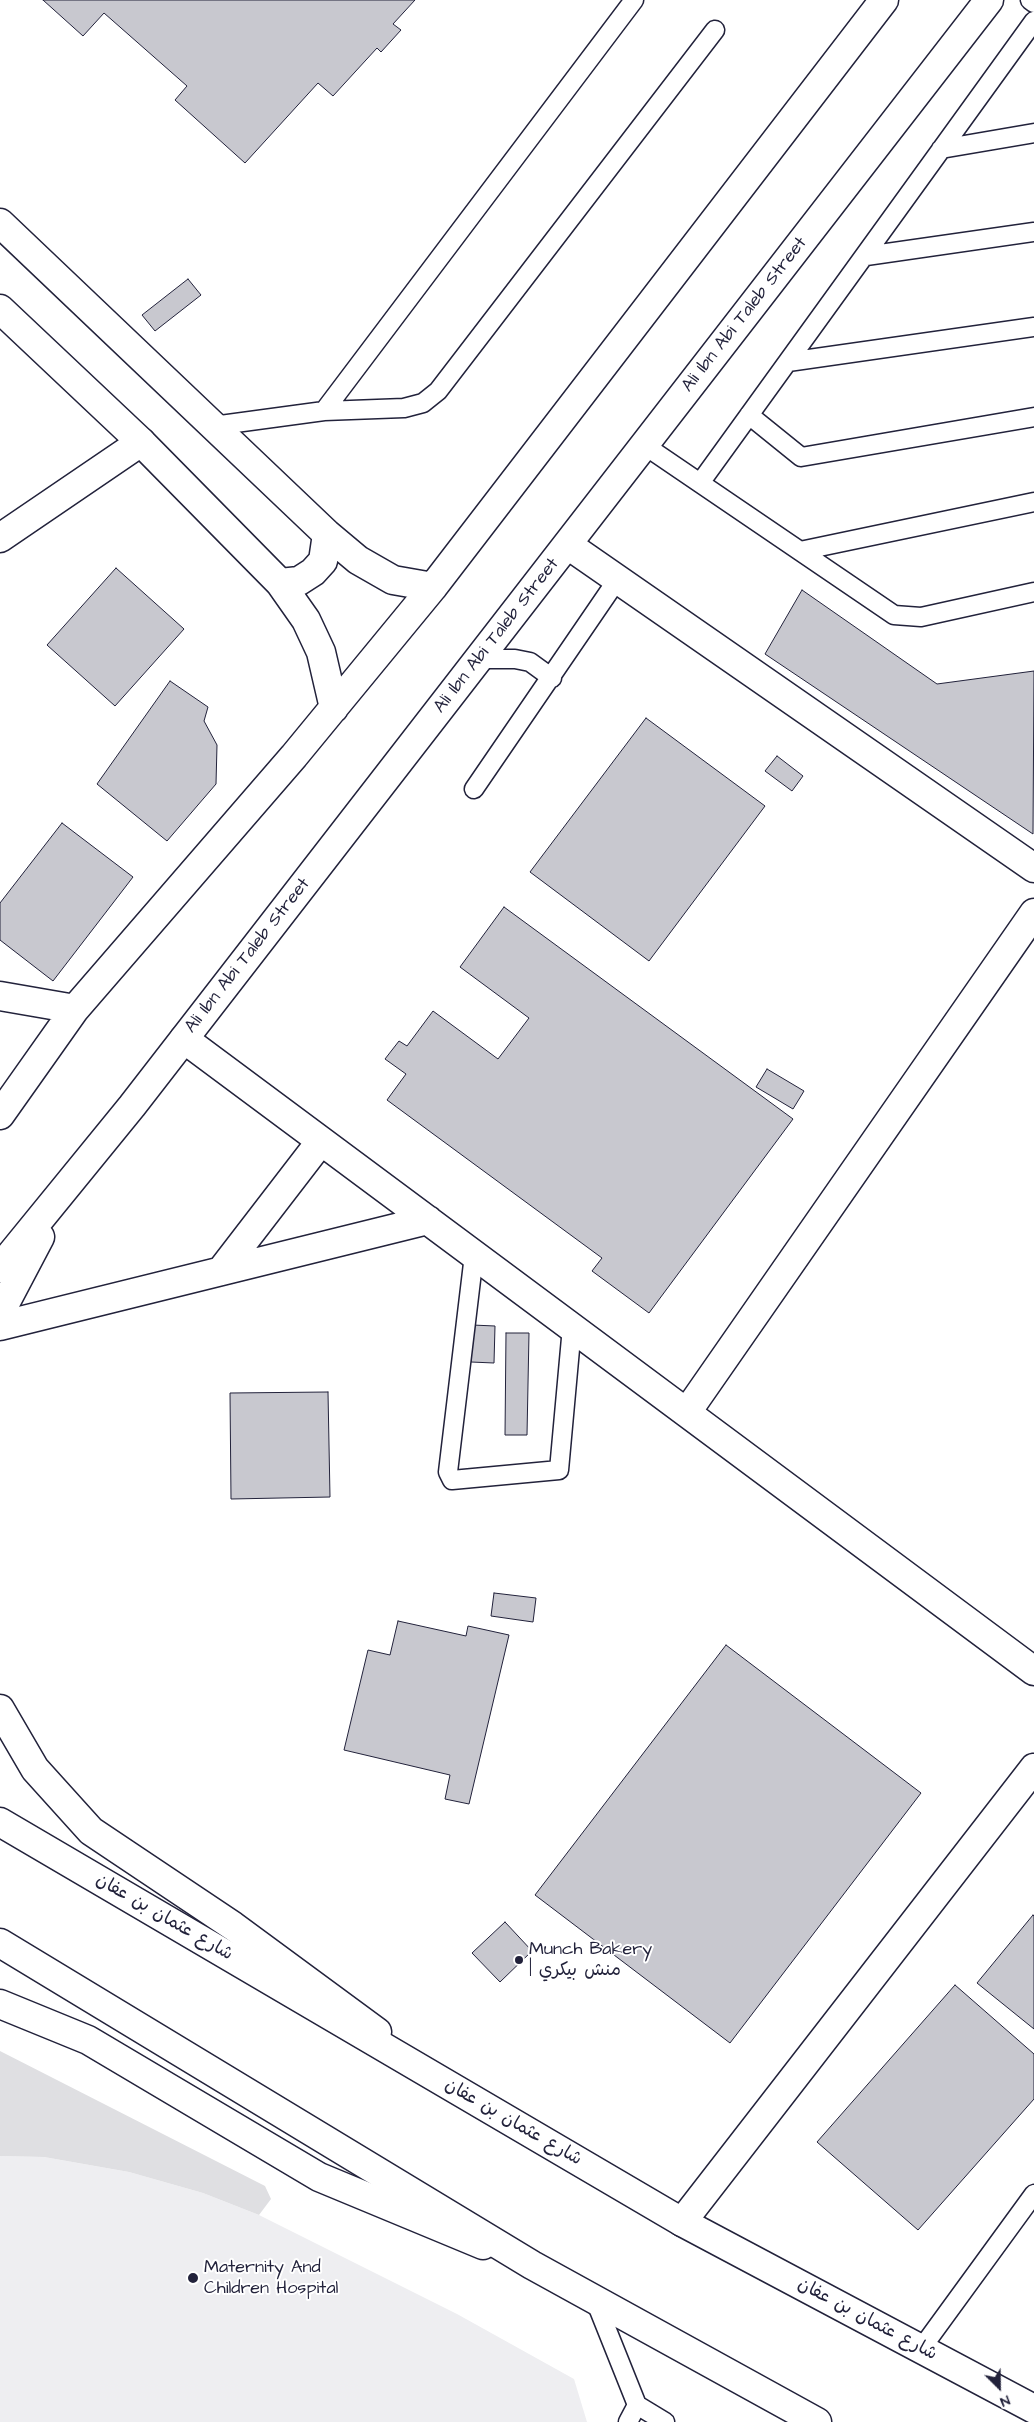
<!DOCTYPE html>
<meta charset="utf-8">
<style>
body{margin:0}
#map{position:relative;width:1034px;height:2422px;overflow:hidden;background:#fff;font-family:"Architects Daughter",sans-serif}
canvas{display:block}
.north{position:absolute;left:974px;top:2362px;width:50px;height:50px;-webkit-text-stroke:4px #fff;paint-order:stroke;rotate:157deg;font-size:14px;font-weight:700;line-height:20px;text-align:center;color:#22223b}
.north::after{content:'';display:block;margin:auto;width:18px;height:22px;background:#22223b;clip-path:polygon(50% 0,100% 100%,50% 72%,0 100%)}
</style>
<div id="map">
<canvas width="1034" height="2422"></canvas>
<div class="north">N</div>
</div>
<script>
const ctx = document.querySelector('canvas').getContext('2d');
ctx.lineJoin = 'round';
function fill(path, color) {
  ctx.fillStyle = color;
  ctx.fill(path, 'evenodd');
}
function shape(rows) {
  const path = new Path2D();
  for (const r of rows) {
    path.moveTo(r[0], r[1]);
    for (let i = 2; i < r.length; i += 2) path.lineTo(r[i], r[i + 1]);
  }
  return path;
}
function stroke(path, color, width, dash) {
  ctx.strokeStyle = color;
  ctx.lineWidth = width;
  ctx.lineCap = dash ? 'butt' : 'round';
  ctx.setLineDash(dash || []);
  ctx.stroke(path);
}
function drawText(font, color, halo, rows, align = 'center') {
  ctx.font = font + ' "Architects Daughter","Playpen Sans Arabic",sans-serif';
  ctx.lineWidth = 4;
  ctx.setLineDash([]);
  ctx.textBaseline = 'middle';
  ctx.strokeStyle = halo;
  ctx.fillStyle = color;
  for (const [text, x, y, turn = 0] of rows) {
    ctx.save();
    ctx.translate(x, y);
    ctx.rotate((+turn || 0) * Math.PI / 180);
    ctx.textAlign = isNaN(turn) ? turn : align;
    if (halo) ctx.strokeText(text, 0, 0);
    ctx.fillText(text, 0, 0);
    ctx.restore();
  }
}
fill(shape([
 [0,2156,44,2157,129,2172,203,2193,259,2215,457,2314,574,2379,587,2422,0,2422]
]), '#eeeef1');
fill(shape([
 [0,2051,265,2186,271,2199,259,2215,203,2193,129,2172,44,2157,0,2156]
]), '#dfdfe2');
const building = shape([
 [43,0,415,0,393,24,401,30,381,52,377,48,333,96,318,83,245,163,175,100,187,86,104,13,83,36,43,0],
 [188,279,201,295,155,331,142,315,188,279],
 [116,568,184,629,115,706,47,645,116,568],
 [802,590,937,684,1034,671,1033,834,765,654,802,590],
 [170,681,208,707,204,721,217,745,216,784,167,841,97,784,170,681],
 [646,718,765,806,649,961,530,872,646,718],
 [777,756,803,776,792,791,765,771,777,756],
 [62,823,133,877,53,981,0,940,0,903,62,823],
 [504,907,793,1119,649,1313,592,1271,602,1258,387,1100,406,1074,385,1059,399,1041,407,1046,433,1011,498,1059,529,1018,460,967,504,907],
 [767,1069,804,1091,793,1109,756,1087,767,1069],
 [472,1325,495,1326,494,1363,471,1362,472,1325],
 [506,1333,529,1333,527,1435,505,1435,506,1333],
 [328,1392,330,1497,231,1499,230,1393,328,1392],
 [494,1593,536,1598,533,1622,491,1616,494,1593],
 [398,1621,466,1636,468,1626,509,1635,469,1804,445,1799,450,1775,344,1750,368,1650,390,1655,398,1621],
 [726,1645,921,1793,730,2043,535,1895,726,1645],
 [1033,1915,1034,1916,1034,2029,977,1983,1033,1915],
 [505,1922,532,1951,500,1982,472,1953,505,1922],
 [955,1985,1034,2054,1034,2099,918,2230,817,2142,955,1985]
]);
fill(building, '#c8c8cf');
stroke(building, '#22223b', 1);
const service = shape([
 [1030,0,1034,3],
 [941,149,1034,133],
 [866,256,1034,232],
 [788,362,1034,327],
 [324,411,634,0],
 [749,415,801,457,1034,417],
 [213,426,324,411,404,408,423,403,438,391,715,30],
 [644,445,894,615,921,617,1034,592],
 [700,483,1034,21],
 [800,551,1034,502],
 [480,659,515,659,530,662,552,678],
 [474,789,617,580],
 [474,1255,448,1472,452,1480,559,1470,572,1327],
 [595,2300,637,2405,628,2422],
 [921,2349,1034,2194],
 [637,2405,665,2422]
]);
const minor = shape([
 [0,538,141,442],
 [568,545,1034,868],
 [184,1039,1034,1671],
 [221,1271,321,1141],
 [0,1326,428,1220],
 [687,1412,1034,913],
 [682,2222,1034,1768]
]);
const tertiary = shape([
 [0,223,327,534,358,560,393,580,433,587],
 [0,309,141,442,280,583,306,620,321,652,334,708],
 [280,583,299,581,313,572,323,561,327,534],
 [0,996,75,1009],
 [0,1115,75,1009,294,756,433,587,884,0],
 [0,1268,132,1106,989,0],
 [0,1313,40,1237],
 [0,1709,35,1769,91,1831,233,1926,377,2032],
 [0,2004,88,2040,319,2177,483,2245]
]);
const primary = shape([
 [0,1822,682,2222,1034,2409],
 [0,1943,532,2265,817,2422]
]);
stroke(service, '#22223b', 21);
stroke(minor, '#22223b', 31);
stroke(tertiary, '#22223b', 31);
stroke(primary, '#22223b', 31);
stroke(service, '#fff', 18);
stroke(minor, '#fff', 28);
stroke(tertiary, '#fff', 28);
stroke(primary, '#fff', 28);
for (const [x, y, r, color] of [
 [519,1960,5,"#22223b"],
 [193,2278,6,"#22223b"]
]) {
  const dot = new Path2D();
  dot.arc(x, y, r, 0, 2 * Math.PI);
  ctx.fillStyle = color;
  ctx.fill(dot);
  stroke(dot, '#fff', 2);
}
drawText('18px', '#22223b', '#fff', [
 ["Ali Ibn Abi Taleb Street",745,315,-52],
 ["Ali Ibn Abi Taleb Street",497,636,-52],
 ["Ali Ibn Abi Taleb Street",248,956,-52],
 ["شارع عثمان بن عفان",164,1918,30],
 ["شارع عثمان بن عفان",513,2123,30],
 ["شارع عثمان بن عفان",867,2320,28]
]);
drawText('18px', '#22223b', '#fff', [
 ["Munch Bakery",529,1950],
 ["| منش بيكري",529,1971],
 ["Maternity And",204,2268],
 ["Children Hospital",204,2289]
], 'left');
</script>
